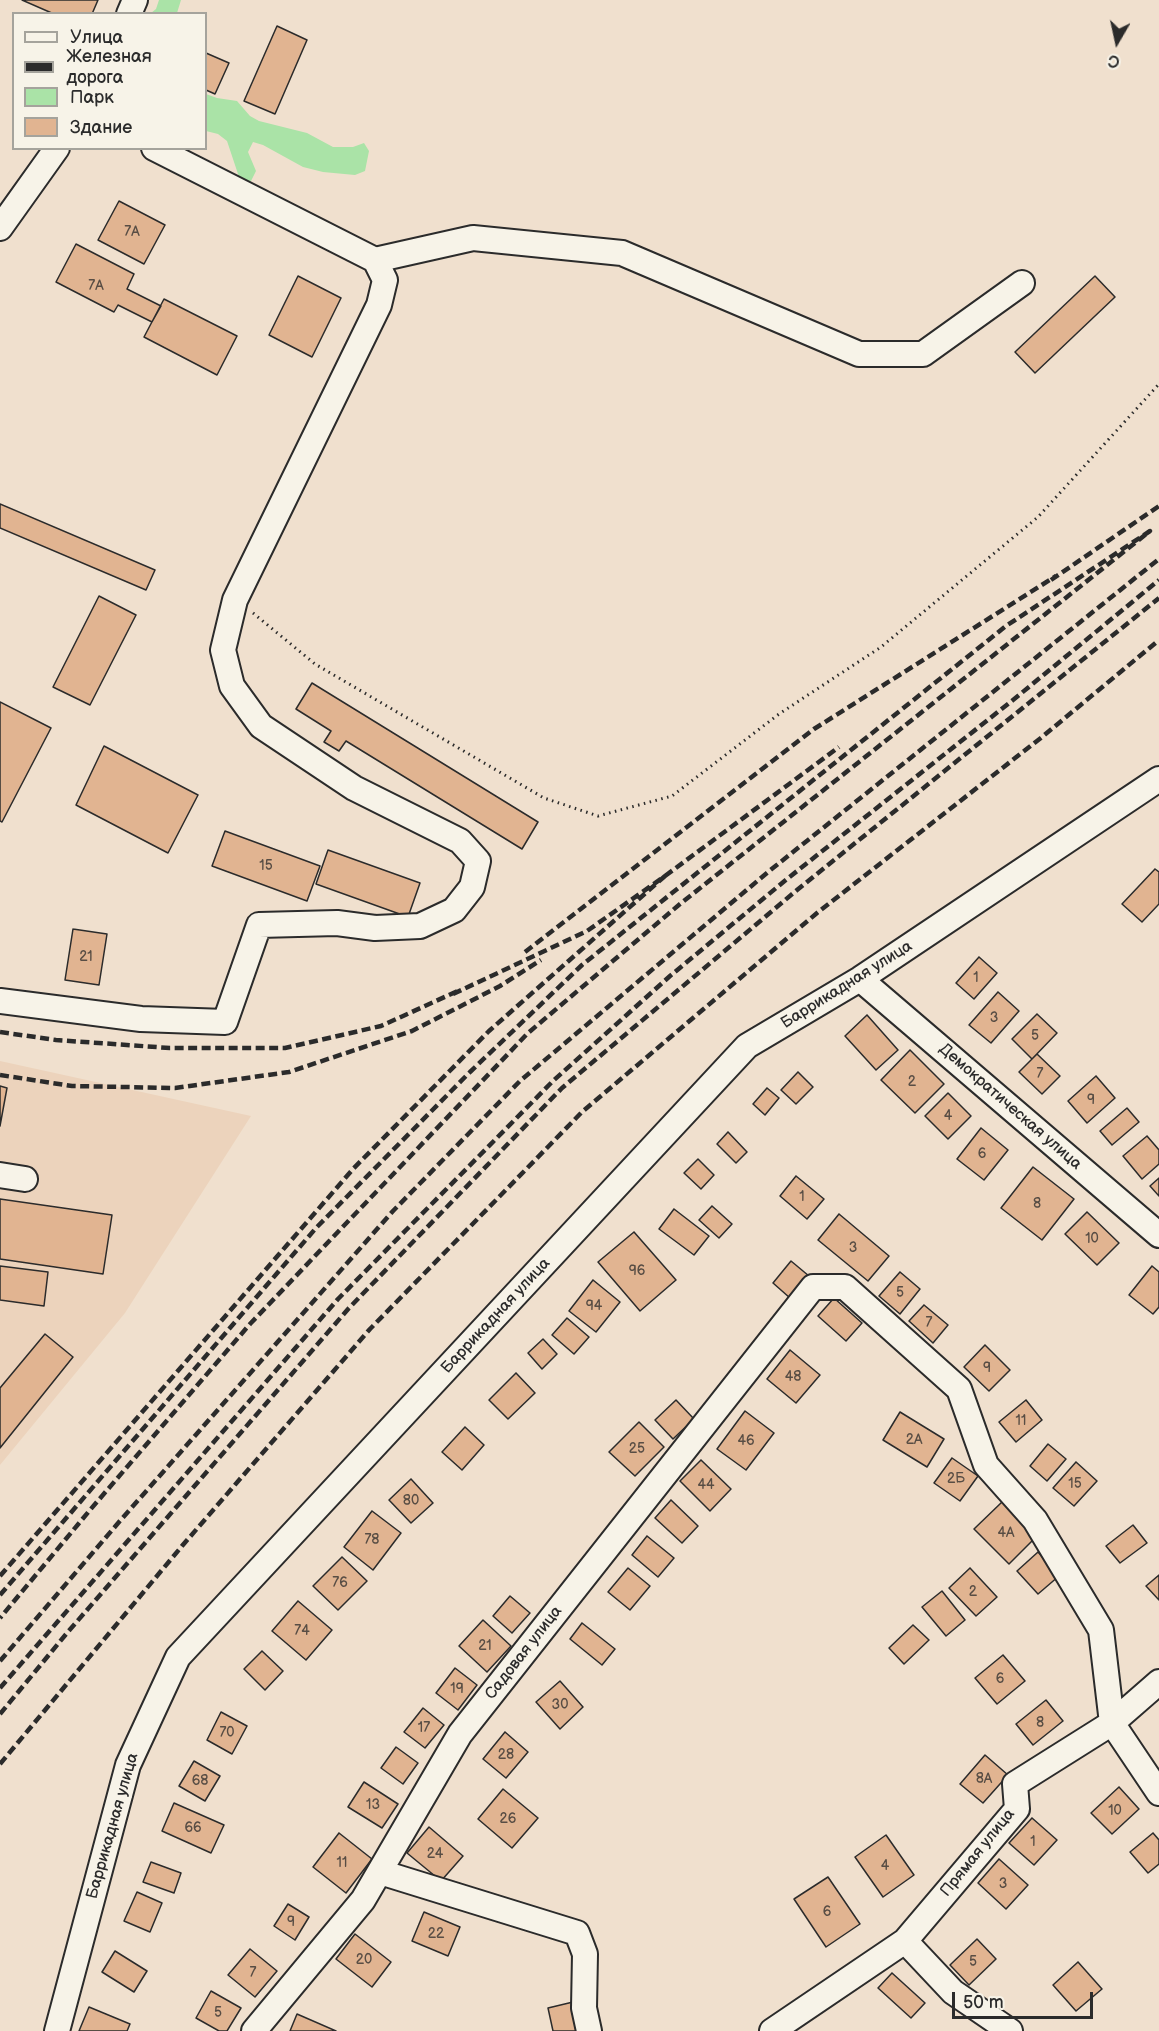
<!DOCTYPE html>
<meta charset="utf-8">
<style>
body{margin:0}
#map{position:relative;width:1159px;height:2031px;overflow:hidden;background:#f0e0ce;font-family:"Balsamiq Sans",sans-serif}
canvas{display:block}
.legend{position:absolute;left:12px;top:12px;width:195px;height:138px;box-sizing:border-box;background:#f7f3e8;border:2px solid #a5a39c;margin:0;padding:8px 10px;list-style:none;font-size:18px;color:#2b2b2b}
.legend li{display:flex;align-items:center;gap:12px;height:30px}
.legend b{width:30px;border:2px solid #a5a39c}
.north{position:absolute;left:1087px;top:12px;width:60px;height:60px;-webkit-text-stroke:4px #f7f3e8;paint-order:stroke;rotate:189deg;font-size:16px;font-weight:700;line-height:24px;text-align:center;color:#2b2b2b}
.north::after{content:'';display:block;margin:auto;width:21px;height:27px;background:#2b2b2b;clip-path:polygon(50% 0,100% 100%,50% 72%,0 100%)}
.scale{position:absolute;left:952px;top:1992px;width:141px;height:27px;box-sizing:border-box;border:3px solid #2b2b2b;border-top:0;padding-left:8px;font-size:18px;line-height:21px;white-space:nowrap;color:#2b2b2b;-webkit-text-stroke:4px #f7f3e8;paint-order:stroke}
</style>
<div id="map">
<canvas width="1159" height="2031"></canvas>
<ul class="legend">
<li><b style="height:8px;background:#f7f3e8"></b>Улица</li>
<li><b style="height:8px;background:#2b2b2b"></b>Железная дорога</li>
<li><b style="height:16px;background:#aae3a7"></b>Парк</li>
<li><b style="height:16px;background:#e1b491"></b>Здание</li>
</ul>
<div class="north">С</div>
<div class="scale">50 m</div>
</div>
<script>
const ctx = document.querySelector('canvas').getContext('2d');
ctx.lineJoin = 'round';
function fill(path, color) {
  ctx.fillStyle = color;
  ctx.fill(path, 'evenodd');
}
function shape(rows) {
  const path = new Path2D();
  for (const r of rows) {
    path.moveTo(r[0], r[1]);
    for (let i = 2; i < r.length; i += 2) path.lineTo(r[i], r[i + 1]);
  }
  return path;
}
function stroke(path, color, width, dash) {
  ctx.strokeStyle = color;
  ctx.lineWidth = width;
  ctx.lineCap = dash ? 'butt' : 'round';
  ctx.setLineDash(dash || []);
  ctx.stroke(path);
}
function drawText(font, color, halo, rows, align = 'center') {
  ctx.font = font + ' "Balsamiq Sans",sans-serif';
  ctx.lineWidth = 6;
  ctx.setLineDash([]);
  ctx.textBaseline = 'middle';
  ctx.strokeStyle = halo;
  ctx.fillStyle = color;
  for (const [text, x, y, turn = 0] of rows) {
    ctx.save();
    ctx.translate(x, y);
    ctx.rotate((+turn || 0) * Math.PI / 180);
    ctx.textAlign = isNaN(turn) ? turn : align;
    if (halo) ctx.strokeText(text, 0, 0);
    ctx.fillText(text, 0, 0);
    ctx.restore();
  }
}
fill(shape([
 [0,1061,251,1116,125,1313,0,1465]
]), '#ecd3bc');
fill(shape([
 [159,0,181,0,177,13,151,13,156,9],
 [206,94,217,98,237,101,250,116,259,121,307,133,333,147,353,147,364,143,369,151,365,171,355,175,323,172,303,167,263,145,253,142,248,152,256,171,251,181,240,180,227,141,218,134,206,131]
]), '#aae3a7');
const building = shape([
 [22,0,98,0,92,14,54,14,22,0],
 [277,26,307,40,275,114,244,101,277,26],
 [206,53,229,63,215,94,206,90,206,53],
 [119,201,165,225,144,264,98,240,119,201],
 [76,244,134,274,127,289,161,306,152,322,118,305,114,312,56,282,76,244],
 [298,276,341,298,312,357,269,335,298,276],
 [1095,276,1115,297,1035,373,1015,352,1095,276],
 [164,299,237,336,217,375,144,337,164,299],
 [0,504,155,570,146,590,0,528,0,504],
 [99,596,136,615,90,705,53,687,99,596],
 [312,683,538,822,522,849,346,741,339,751,324,742,331,731,296,709,312,683],
 [0,702,51,728,2,822,0,821,0,702],
 [104,746,198,795,168,853,76,805,104,746],
 [225,831,320,866,307,901,212,866,225,831],
 [328,850,420,883,408,917,316,884,328,850],
 [1155,869,1159,872,1159,904,1142,922,1122,904,1155,869],
 [73,929,107,934,99,985,65,980,73,929],
 [979,957,997,973,974,999,956,983,979,957],
 [998,992,1019,1011,991,1043,969,1025,998,992],
 [1037,1014,1057,1033,1032,1059,1012,1039,1037,1014],
 [867,1015,898,1050,876,1070,845,1036,867,1015],
 [910,1050,944,1084,915,1113,881,1080,910,1050],
 [1037,1054,1060,1076,1042,1094,1019,1072,1037,1054],
 [798,1072,813,1087,796,1104,781,1090,798,1072],
 [1096,1076,1115,1098,1087,1123,1068,1101,1096,1076],
 [0,1086,7,1088,0,1126,0,1086],
 [767,1088,779,1098,765,1115,753,1104,767,1088],
 [948,1093,971,1116,948,1139,925,1116,948,1093],
 [1127,1108,1139,1122,1112,1145,1100,1131,1127,1108],
 [981,1128,1008,1150,984,1180,957,1159,981,1128],
 [728,1132,747,1152,736,1163,717,1144,728,1132],
 [1147,1136,1159,1150,1159,1164,1142,1179,1123,1156,1147,1136],
 [698,1159,714,1175,701,1189,684,1173,698,1159],
 [1033,1167,1074,1199,1042,1240,1001,1208,1033,1167],
 [796,1176,824,1199,807,1219,780,1196,796,1176],
 [1159,1178,1159,1196,1150,1186,1159,1178],
 [0,1199,112,1215,103,1274,0,1259,0,1199],
 [712,1206,732,1224,719,1238,699,1220,712,1206],
 [674,1209,709,1236,694,1255,659,1229,674,1209],
 [1087,1212,1119,1243,1097,1265,1065,1234,1087,1212],
 [839,1214,889,1256,868,1281,818,1240,839,1214],
 [634,1232,676,1280,640,1311,598,1262,634,1232],
 [791,1261,809,1276,790,1298,773,1283,791,1261],
 [0,1266,48,1272,44,1306,0,1300,0,1266],
 [1152,1266,1159,1272,1159,1307,1153,1314,1129,1295,1152,1266],
 [900,1272,920,1289,900,1314,879,1296,900,1272],
 [593,1280,620,1302,596,1332,569,1311,593,1280],
 [834,1298,862,1323,846,1341,818,1316,834,1298],
 [924,1305,948,1325,933,1343,909,1321,924,1305],
 [567,1318,589,1337,574,1354,552,1335,567,1318],
 [45,1334,73,1357,0,1448,0,1388,45,1334],
 [543,1339,557,1354,542,1369,528,1353,543,1339],
 [985,1345,1010,1370,989,1391,964,1367,985,1345],
 [790,1350,820,1375,796,1403,767,1379,790,1350],
 [516,1373,535,1393,508,1419,489,1400,516,1373],
 [676,1400,694,1419,673,1439,655,1420,676,1400],
 [1026,1400,1042,1420,1016,1442,999,1422,1026,1400],
 [745,1411,774,1433,746,1470,717,1449,745,1411],
 [900,1412,944,1439,927,1467,883,1440,900,1412],
 [639,1422,664,1447,635,1476,609,1452,639,1422],
 [465,1427,484,1445,462,1470,442,1452,465,1427],
 [1048,1444,1066,1459,1047,1481,1030,1466,1048,1444],
 [952,1458,978,1476,960,1501,934,1483,952,1458],
 [701,1460,731,1489,710,1511,680,1481,701,1460],
 [1076,1462,1097,1481,1074,1506,1053,1488,1076,1462],
 [411,1479,433,1503,411,1523,389,1500,411,1479],
 [671,1500,698,1526,682,1543,655,1518,671,1500],
 [1002,1502,1037,1536,1009,1564,974,1529,1002,1502],
 [372,1511,401,1533,373,1570,344,1547,372,1511],
 [1133,1525,1147,1543,1120,1563,1106,1546,1133,1525],
 [647,1536,674,1558,658,1577,632,1555,647,1536],
 [1038,1552,1059,1576,1038,1594,1017,1571,1038,1552],
 [342,1557,367,1581,338,1610,313,1586,342,1557],
 [628,1568,650,1586,630,1610,608,1592,628,1568],
 [970,1568,997,1597,976,1616,949,1588,970,1568],
 [1159,1575,1159,1600,1146,1586,1159,1575],
 [942,1591,965,1620,946,1636,922,1607,942,1591],
 [510,1596,530,1613,512,1633,493,1616,510,1596],
 [298,1601,332,1630,306,1660,272,1631,298,1601],
 [483,1620,511,1646,487,1672,459,1646,483,1620],
 [582,1623,615,1649,602,1665,570,1639,582,1623],
 [913,1625,929,1640,904,1664,889,1648,913,1625],
 [262,1651,283,1671,265,1690,244,1669,262,1651],
 [1003,1655,1025,1681,997,1704,975,1678,1003,1655],
 [455,1668,477,1685,458,1710,436,1693,455,1668],
 [560,1681,583,1707,560,1729,536,1702,560,1681],
 [1046,1700,1063,1721,1033,1745,1016,1724,1046,1700],
 [423,1708,444,1725,425,1748,404,1732,423,1708],
 [221,1712,247,1726,232,1754,207,1740,221,1712],
 [505,1732,528,1752,506,1778,483,1759,505,1732],
 [396,1747,418,1763,403,1784,381,1768,396,1747],
 [985,1755,1008,1775,983,1803,960,1784,985,1755],
 [194,1761,220,1776,205,1801,179,1786,194,1761],
 [364,1782,398,1804,382,1828,348,1807,364,1782],
 [1119,1787,1139,1809,1112,1834,1091,1813,1119,1787],
 [503,1789,538,1818,512,1848,478,1819,503,1789],
 [174,1803,224,1825,211,1853,162,1831,174,1803],
 [1032,1818,1057,1840,1034,1865,1009,1843,1032,1818],
 [429,1827,463,1856,441,1881,407,1853,429,1827],
 [339,1833,372,1859,346,1893,313,1867,339,1833],
 [1153,1833,1159,1840,1159,1864,1148,1873,1130,1852,1153,1833],
 [886,1835,914,1875,883,1897,855,1857,886,1835],
 [999,1859,1028,1885,1006,1909,978,1883,999,1859],
 [151,1862,181,1873,174,1893,143,1882,151,1862],
 [828,1877,860,1924,826,1947,794,1899,828,1877],
 [137,1892,162,1903,150,1932,124,1921,137,1892],
 [288,1904,309,1917,295,1940,274,1926,288,1904],
 [424,1912,460,1927,448,1956,412,1941,424,1912],
 [355,1934,391,1962,372,1987,336,1959,355,1934],
 [977,1939,996,1959,969,1985,950,1965,977,1939],
 [250,1949,277,1971,255,1997,228,1975,250,1949],
 [115,1951,147,1971,134,1992,102,1972,115,1951],
 [1078,1962,1102,1989,1076,2011,1053,1985,1078,1962],
 [892,1973,925,2003,911,2018,878,1988,892,1973],
 [211,1991,241,2008,227,2031,219,2031,196,2018,211,1991],
 [573,2002,580,2031,553,2031,548,2008,573,2002],
 [89,2007,130,2024,127,2031,79,2031,89,2007],
 [297,2014,336,2031,290,2031,297,2014]
]);
fill(building, '#e1b491');
stroke(building, '#2b2b2b', 1.5);
const minor = shape([
 [129,14,135,0],
 [0,228,57,148],
 [375,260,473,238,622,253,859,354,923,354,1022,283],
 [860,979,1159,1235],
 [0,1001,141,1019,225,1022,259,925,337,923,375,928,420,926,454,910,472,887,478,861,460,841,354,788,261,726,232,686,223,650,235,600,379,305,385,280,375,260,154,148],
 [0,1175,25,1179],
 [380,1872,577,1933,585,1954,584,2008,589,2031],
 [905,1941,953,1992,1010,2031],
 [57,2031,128,1765,178,1657,747,1046,860,979,1159,779],
 [254,2031,363,1900,460,1734,813,1287,845,1287,959,1389,986,1465,1035,1520,1101,1630,1112,1723,1159,1793],
 [772,2031,905,1941,1017,1809,1015,1784,1112,1723,1159,1682]
]);
stroke(minor, '#2b2b2b', 28);
stroke(shape([
 [253,613,315,664,544,798,598,816,672,796,779,714,881,647,1038,517,1159,384]
]), '#2b2b2b', 3, [1.5, 4.5]);
stroke(minor, '#f7f3e8', 24);
stroke(shape([
 [1051,580,1159,506],
 [665,876,839,747],
 [525,952,814,729,1056,576],
 [0,1032,56,1040,170,1048,285,1048,381,1026,460,990],
 [0,1075,72,1086,175,1088,289,1072,412,1031,500,986,541,960],
 [0,1576,353,1169,489,1031,665,876,587,931,453,994],
 [0,1595,316,1228,470,1072,582,965,1006,626,1150,531,680,904,528,1033,250,1324,90,1510,0,1618],
 [0,1661,119,1522,393,1211,520,1081,768,872,1159,559],
 [0,1688,338,1299,553,1081,670,976,787,879,1013,700,1159,580],
 [0,1714,67,1633,349,1308,562,1088,797,890,1159,598],
 [0,1764,182,1546,370,1329,582,1112,817,913,1042,737,1159,640]
]), '#2b2b2b', 4.5, [9, 4.5]);
drawText('14px', '#584d44', null, [
 ["7А",132,232],
 ["7А",96,286],
 ["15",266,866],
 ["21",86,957],
 ["1",976,978],
 ["3",994,1018],
 ["5",1035,1036],
 ["7",1040,1074],
 ["2",912,1082],
 ["9",1091,1100],
 ["4",948,1116],
 ["6",982,1154],
 ["1",802,1197],
 ["8",1037,1204],
 ["10",1092,1239],
 ["3",853,1248],
 ["96",637,1271],
 ["5",900,1293],
 ["94",594,1306],
 ["7",929,1323],
 ["9",987,1368],
 ["48",793,1377],
 ["11",1021,1421],
 ["2А",914,1440],
 ["46",746,1441],
 ["25",637,1449],
 ["2Б",956,1479],
 ["15",1075,1484],
 ["44",706,1485],
 ["80",411,1501],
 ["4А",1006,1533],
 ["78",372,1540],
 ["76",340,1583],
 ["2",973,1592],
 ["74",302,1631],
 ["21",485,1646],
 ["6",1000,1679],
 ["19",457,1689],
 ["30",560,1705],
 ["8",1040,1723],
 ["17",424,1728],
 ["70",227,1733],
 ["28",506,1755],
 ["8А",984,1779],
 ["68",200,1781],
 ["13",373,1805],
 ["10",1115,1811],
 ["26",508,1819],
 ["66",193,1828],
 ["1",1033,1842],
 ["24",435,1854],
 ["11",342,1863],
 ["4",885,1866],
 ["3",1003,1884],
 ["6",827,1912],
 ["9",291,1922],
 ["22",436,1934],
 ["20",364,1960],
 ["5",973,1962],
 ["7",253,1973],
 ["5",218,2013]
]);
drawText('16px', '#2b2b2b', '#f7f3e8', [
 ["Баррикадная улица",847,985,-32],
 ["Демократическая улица",1010,1107,41],
 ["Баррикадная улица",496,1316,-47],
 ["Садовая улица",524,1653,-52],
 ["Баррикадная улица",113,1826,-74],
 ["Прямая улица",978,1853,-51]
]);
</script>
